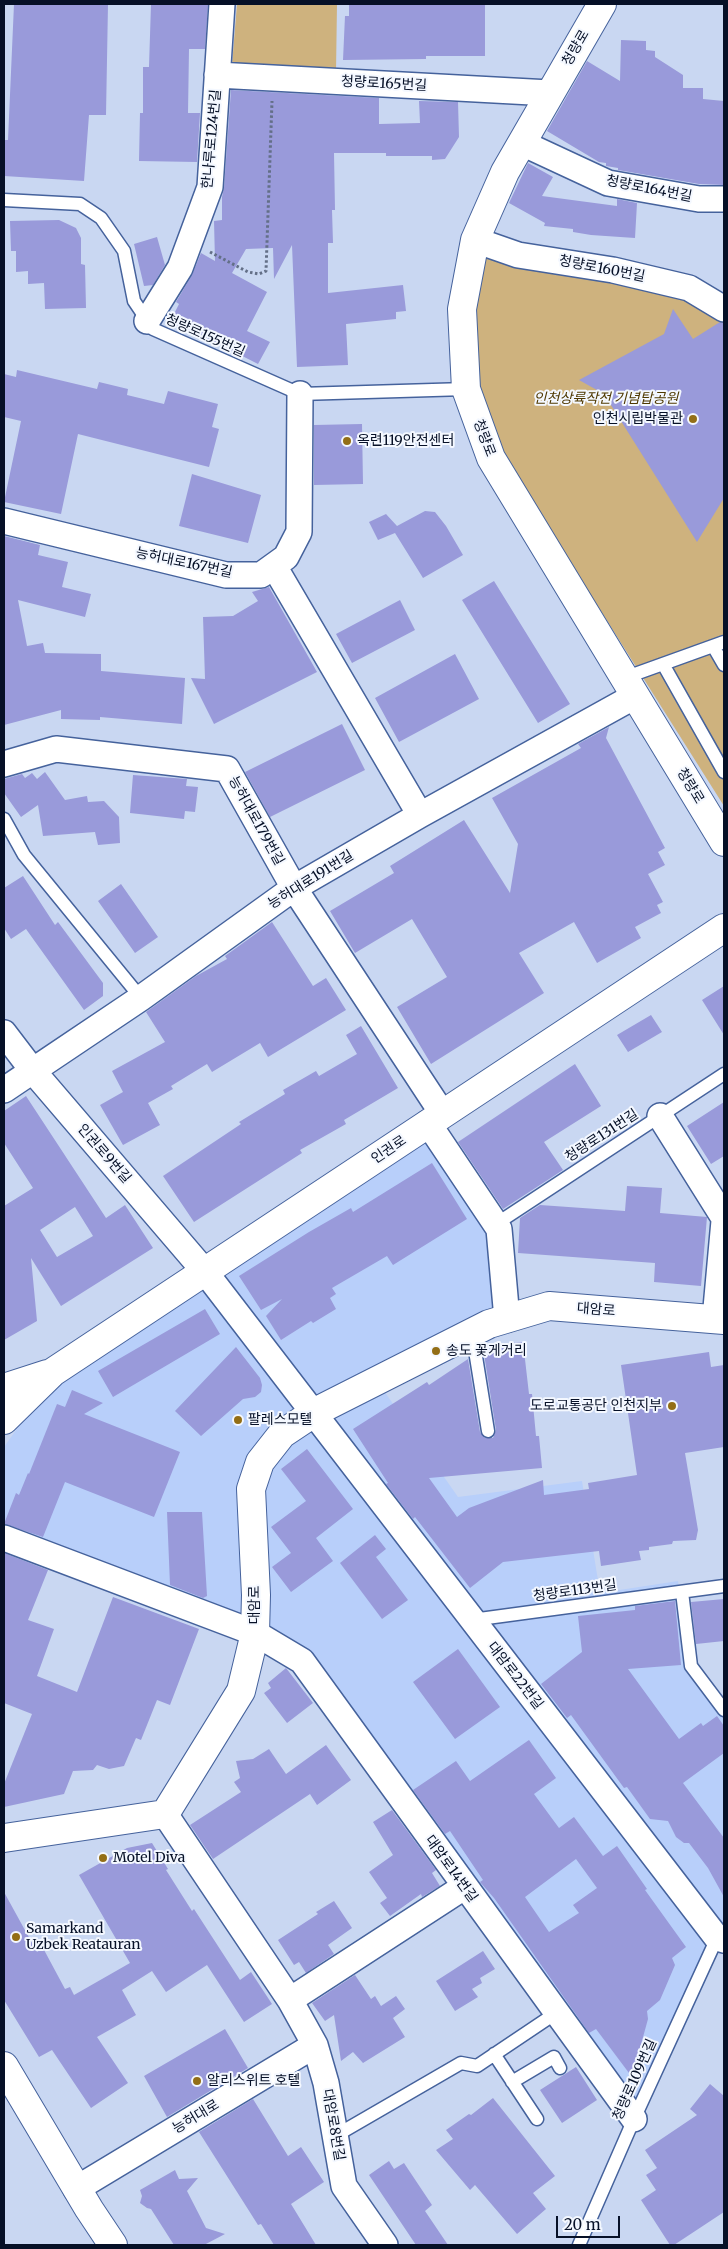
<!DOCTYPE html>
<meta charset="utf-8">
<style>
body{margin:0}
#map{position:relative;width:728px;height:2249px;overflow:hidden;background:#c9d7f2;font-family:Merriweather,serif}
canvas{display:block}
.frame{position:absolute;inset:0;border:5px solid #061027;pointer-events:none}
.scale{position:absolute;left:556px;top:2216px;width:64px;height:22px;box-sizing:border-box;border:2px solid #061027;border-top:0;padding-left:6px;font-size:15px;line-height:18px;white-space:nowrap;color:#061027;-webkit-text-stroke:4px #f4f8ff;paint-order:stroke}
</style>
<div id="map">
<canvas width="728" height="2249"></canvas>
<div class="frame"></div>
<div class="scale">20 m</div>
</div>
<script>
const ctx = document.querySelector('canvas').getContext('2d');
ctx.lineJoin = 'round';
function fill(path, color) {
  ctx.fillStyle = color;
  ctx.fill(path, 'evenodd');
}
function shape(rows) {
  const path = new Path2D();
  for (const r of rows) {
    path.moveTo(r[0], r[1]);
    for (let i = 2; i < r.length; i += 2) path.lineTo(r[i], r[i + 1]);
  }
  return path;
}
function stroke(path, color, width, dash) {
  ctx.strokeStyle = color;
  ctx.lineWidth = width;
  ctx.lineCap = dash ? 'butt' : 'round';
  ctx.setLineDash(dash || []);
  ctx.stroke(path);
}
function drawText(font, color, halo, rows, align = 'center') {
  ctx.font = font + ' Merriweather,"Noto Sans KR",serif';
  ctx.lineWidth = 4;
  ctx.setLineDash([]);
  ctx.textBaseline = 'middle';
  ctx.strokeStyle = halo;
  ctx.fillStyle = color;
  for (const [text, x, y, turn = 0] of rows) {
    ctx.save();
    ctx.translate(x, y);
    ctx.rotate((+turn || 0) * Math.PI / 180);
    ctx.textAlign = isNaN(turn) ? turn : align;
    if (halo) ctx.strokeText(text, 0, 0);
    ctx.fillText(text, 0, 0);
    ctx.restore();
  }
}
fill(shape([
 [427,1130,497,1230,501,1313,375,1378,458,1497,582,1481,600,1593,678,1581,689,1667,724,1712,724,1930,633,2116,303,1660,4,1529,4,1447,53,1378]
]), '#b8cffa');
fill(shape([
 [237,4,337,4,336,72,232,65],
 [483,250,685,294,724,319,724,806,501,453,477,386,472,314]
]), '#ceb27e');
fill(shape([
 [14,4,108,4,106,115,89,115,84,181,4,176,4,140,8,140],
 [151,4,208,4,205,49,189,49,188,113,200,113,197,162,139,161,140,113,143,113,143,67,149,67],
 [349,4,485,4,485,56,426,56,426,59,343,60,345,16,349,16],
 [621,40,646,41,646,50,655,51,655,57,683,75,683,88,703,88,703,99,724,101,724,185,699,184,618,170,618,168,606,166,606,163,599,162,547,131,587,61,620,81],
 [231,90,379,98,379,124,420,123,419,101,458,102,459,137,445,159,432,160,432,156,386,156,386,153,334,153,335,210,332,210,333,243,328,243,328,293,403,285,406,311,396,312,396,319,346,324,348,365,297,367,292,245,274,279,273,248,246,249,232,273,267,292,247,331,270,342,258,364,205,337,204,339,170,322,179,304,176,302,192,275,201,253,215,261,214,221,222,220,222,197,224,188],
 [528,163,553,177,542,196,617,206,617,199,637,203,635,238,591,235,573,232,573,229,544,226,545,223,509,203],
 [59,220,76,228,81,238,81,264,85,265,86,308,45,309,44,283,28,284,28,271,16,272,16,251,11,251,10,221],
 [157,237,165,265,153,285,144,286,134,244],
 [673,309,693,339,720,322,724,323,724,498,697,542,604,394,579,380,664,334],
 [17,370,97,389,99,382,128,389,127,395,164,404,168,391,218,404,212,427,219,429,209,467,78,434,61,514,4,502,21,421,4,417,4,374,16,377],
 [362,424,363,484,314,485,314,425],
 [192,474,261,495,248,543,179,526],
 [425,511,435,512,446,526,463,555,423,578,395,533,378,540,369,522,386,514,397,526],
 [4,536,40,545,38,555,68,562,62,587,91,594,85,617,18,600,27,646,43,643,45,653,101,654,101,671,185,678,182,724,100,717,100,720,61,719,61,710,4,725],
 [494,581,570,704,538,723,462,600],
 [269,587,317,672,214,724,191,678,205,679,203,617,233,616,258,601,252,592],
 [400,600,415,630,352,663,336,634],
 [455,654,479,699,399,742,375,698],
 [342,724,365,770,270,817,245,772],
 [609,727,606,738,665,848,658,852,665,865,648,874,663,902,657,905,661,913,635,927,641,938,597,963,574,922,519,953,544,993,431,1064,397,1007,447,977,412,919,355,953,330,911,394,873,390,866,464,820,510,893,518,844,492,798,581,748,578,744],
 [45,772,65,800,87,796,88,802,104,801,119,817,120,843,98,845,95,832,43,836,38,805,21,817,4,793,4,779,22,774,25,778,32,773,37,779],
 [133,775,187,779,186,786,198,787,195,812,185,811,184,819,130,813],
 [23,876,55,925,58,922,103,983,103,996,84,1010,26,929,11,939,4,928,4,888],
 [121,884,158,937,135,953,98,901],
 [272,922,313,986,326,978,346,1010,268,1057,260,1043,212,1072,207,1064,171,1086,173,1089,148,1103,160,1125,123,1145,100,1105,123,1092,112,1071,165,1042,146,1012,196,976,227,959,225,956],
 [724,986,724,1035,702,1000],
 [651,1015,662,1032,628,1052,617,1035],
 [361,1026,398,1088,344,1120,346,1124,300,1150,302,1153,194,1222,163,1176,241,1124,239,1122,285,1094,283,1090,316,1071,319,1076,357,1054,346,1035],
 [575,1064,601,1106,544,1142,563,1170,503,1209,458,1142],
 [26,1096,106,1218,125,1205,153,1248,61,1306,31,1258,37,1321,4,1340,4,1206,33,1188,4,1143,4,1111],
 [75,1207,93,1236,57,1257,40,1230],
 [724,1102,724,1156,711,1164,687,1126],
 [432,1163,467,1219,393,1265,387,1256,332,1288,336,1294,330,1298,336,1309,313,1323,311,1321,281,1340,266,1316,282,1299,261,1310,239,1276,309,1232,351,1208,353,1212],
 [627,1186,662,1188,660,1213,707,1217,701,1286,654,1282,655,1263,518,1253,520,1218,540,1205,625,1211],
 [205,1309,220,1334,113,1397,98,1371],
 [523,1342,529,1394,532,1394,536,1436,539,1436,542,1468,429,1478,457,1517,469,1508,543,1480,544,1495,589,1489,588,1483,637,1475,621,1365,709,1352,711,1367,724,1365,724,1447,685,1453,698,1530,696,1540,673,1541,672,1544,649,1547,649,1550,639,1551,641,1560,601,1566,599,1551,503,1562,470,1588,415,1517,413,1519,386,1484,388,1483,353,1429,427,1382,429,1385,468,1359,480,1432,485,1438,493,1438,496,1430,484,1354,502,1352,501,1344],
 [236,1347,260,1378,262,1385,261,1392,255,1397,243,1399,201,1436,175,1411],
 [72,1390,103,1403,84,1414,180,1452,154,1517,65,1482,43,1537,4,1524,16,1493,19,1495,28,1473,29,1474,57,1404,65,1407],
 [307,1449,353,1509,316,1538,333,1561,291,1592,272,1567,291,1553,271,1527,306,1501,281,1469],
 [167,1512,202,1512,207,1596,203,1598,170,1585],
 [375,1535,386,1549,376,1557,408,1600,382,1619,340,1563],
 [4,1553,48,1570,28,1620,54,1629,37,1676,77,1692,113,1597,199,1629,170,1705,157,1700,141,1740,136,1738,124,1766,109,1769,97,1765,93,1770,73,1771,64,1794,4,1807,4,1784,32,1714,4,1703],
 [724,1599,724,1641,696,1644,691,1602],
 [675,1601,681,1665,628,1669,679,1739,701,1723,703,1726,717,1716,724,1726,724,1753,683,1783,724,1838,724,1897,708,1868,689,1843,684,1843,676,1837,668,1821,650,1819,627,1787,624,1788,571,1715,567,1718,541,1684,582,1652,578,1616,635,1610,635,1606],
 [458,1649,500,1707,455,1739,413,1682],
 [286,1668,313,1703,287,1723,264,1693,271,1688,268,1683],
 [529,1740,556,1778,534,1794,559,1828,574,1817,603,1856,617,1846,647,1889,645,1890,686,1947,672,1958,675,1965,660,2000,647,2011,648,2019,632,2077,596,2029,589,2033,494,1898,480,1882,483,1880,450,1831,445,1834,413,1790,456,1761,470,1781],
 [576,1859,597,1888,573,1905,579,1913,549,1932,525,1897],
 [326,1745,351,1780,317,1805,310,1794,213,1859,190,1825,241,1792,234,1782,240,1778,236,1761,253,1759,269,1749,286,1774],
 [392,1810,436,1870,432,1873,440,1886,422,1897,421,1894,390,1916,380,1903,387,1898,369,1872,393,1855,373,1822],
 [152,1843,168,1869,166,1870,192,1911,194,1909,240,1980,251,1972,272,2004,244,2022,207,1965,166,1992,152,1971,122,1990,136,2015,97,2037,128,2083,91,2108,52,2050,39,2057,4,2000,4,1892,37,1952,43,1948,65,1989,70,1987,74,1995,130,1963,79,1875,127,1848],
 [334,1901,352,1928,328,1945,334,1954,306,1973,299,1962,294,1965,278,1940,318,1914,316,1912],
 [483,1951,495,1969,480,1978,482,1983,472,1989,478,1997,455,2011,436,1981],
 [355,1975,371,1999,375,1996,381,2006,396,1996,405,2009,393,2018,405,2037,363,2063,353,2052,341,2061,334,2015,325,2021,312,2003],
 [225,2029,248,2068,167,2117,144,2076],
 [576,2067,597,2100,562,2123,540,2090],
 [710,2084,724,2096,724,2212,674,2245,670,2245,641,2200,656,2190,646,2175,657,2168,645,2150,697,2115,690,2109],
 [493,2098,555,2176,533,2193,546,2209,517,2234,475,2185,470,2190,436,2150,453,2139,446,2130,469,2114,471,2115],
 [253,2099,288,2156,301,2147,324,2182,291,2204,316,2245,274,2245,261,2224,258,2225,199,2132],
 [389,2161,394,2169,404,2163,432,2205,425,2211,448,2245,416,2245,369,2175],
 [175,2170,179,2179,198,2178,187,2191,206,2228,225,2234,204,2245,174,2245,151,2209,147,2208,140,2203,142,2196,140,2190]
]), '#999ada');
const lane = shape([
 [4,200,80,204,101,218,124,251,134,301,153,329,300,394,466,389],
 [713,646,724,665],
 [663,664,724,772],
 [624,678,724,642],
 [4,819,24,855,141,998],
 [496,1224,724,1074],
 [472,1332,488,1431],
 [682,1592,691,1666,724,1710],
 [472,1620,724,1586],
 [494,2054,537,2119],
 [512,2082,554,2057,560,2068],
 [335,2136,461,2063,477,2066,556,2013],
 [579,2245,634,2119,717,1938,720,1935]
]);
const street = shape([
 [217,75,550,93],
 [522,143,608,183,699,199,724,199],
 [475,240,518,255,613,270,689,288,724,309],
 [147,321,180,268,210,187,222,4],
 [4,521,226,575,261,575,286,557,299,532,300,394],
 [274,566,420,815],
 [4,764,56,749,227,769,294,888,442,1113],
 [4,1033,33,1071,206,1273,717,1938,724,1940],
 [4,1090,141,998,294,888,420,815,635,696],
 [660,1116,724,1218],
 [428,1123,499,1229,507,1319],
 [715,1319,724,1221],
 [4,1538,255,1633,302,1661,634,2119],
 [165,1814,290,2000,315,2045,326,2083,344,2186,385,2245],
 [290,2000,464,1887],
 [76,2189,315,2045]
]);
const secondary = shape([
 [602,4,505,172,475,240,462,309,466,389,491,458,724,842],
 [4,1388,47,1374],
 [4,1420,53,1372,724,928],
 [4,1838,165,1814,241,1691,255,1633,256,1595,251,1489,260,1462,282,1434,315,1412,489,1324,549,1306,724,1320],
 [4,2066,89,2209,113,2245]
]);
stroke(lane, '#45629c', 15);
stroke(street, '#45629c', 28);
stroke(secondary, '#45629c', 30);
stroke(shape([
 [210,252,248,272,259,274,266,271,272,101]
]), '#636f87', 3, [2.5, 2.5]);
stroke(lane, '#fff', 12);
stroke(street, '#fff', 25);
stroke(secondary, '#fff', 28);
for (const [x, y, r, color] of [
 [693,419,5,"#936e16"],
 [347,441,5,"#936e16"],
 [436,1351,5,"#936e16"],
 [672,1406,5,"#936e16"],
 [238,1420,5,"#936e16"],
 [103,1858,5,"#936e16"],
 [16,1937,5,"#936e16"],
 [197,2081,5,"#936e16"]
]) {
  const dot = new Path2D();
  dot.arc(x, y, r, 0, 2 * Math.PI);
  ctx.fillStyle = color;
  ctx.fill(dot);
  stroke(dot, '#f4f8ff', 2);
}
drawText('14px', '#061027', '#f4f8ff', [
 ["청량로",576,48,-60],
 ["청량로165번길",384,84,3],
 ["한나루로124번길",212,139,-85],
 ["청량로164번길",649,189,11],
 ["청량로160번길",602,269,11],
 ["청량로155번길",205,336,24],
 ["청량로",484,438,69],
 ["능허대로167번길",184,563,12],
 ["청량로",690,786,59],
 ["능허대로179번길",256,821,61],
 ["능허대로191번길",311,880,-32],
 ["청량로131번길",602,1136,-33],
 ["인권로",389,1150,-34],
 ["인권로9번길",104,1154,49],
 ["대암로",596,1310,4],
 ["청량로113번길",575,1591,-8],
 ["대암로",255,1605,-90],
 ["대암로22번길",515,1676,52],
 ["대암로14번길",451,1869,54],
 ["청량로109번길",635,2080,-66],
 ["능허대로",196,2117,-31],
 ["대암로8번길",333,2125,80]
]);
drawText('italic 14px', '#4f3800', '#f4f8ff', [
 ["인천상륙작전 기념탑공원",606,399]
]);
drawText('14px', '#061027', '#f4f8ff', [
 ["인천시립박물관",683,419,"right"],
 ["옥련119안전센터",357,441],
 ["송도 꽃게거리",446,1351],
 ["도로교통공단 인천지부",662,1406,"right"],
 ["팔레스모텔",248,1420],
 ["Motel Diva",113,1858],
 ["Samarkand",26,1929],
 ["Uzbek Reatauran",26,1945],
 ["알리스위트 호텔",207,2081]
], 'left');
</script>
